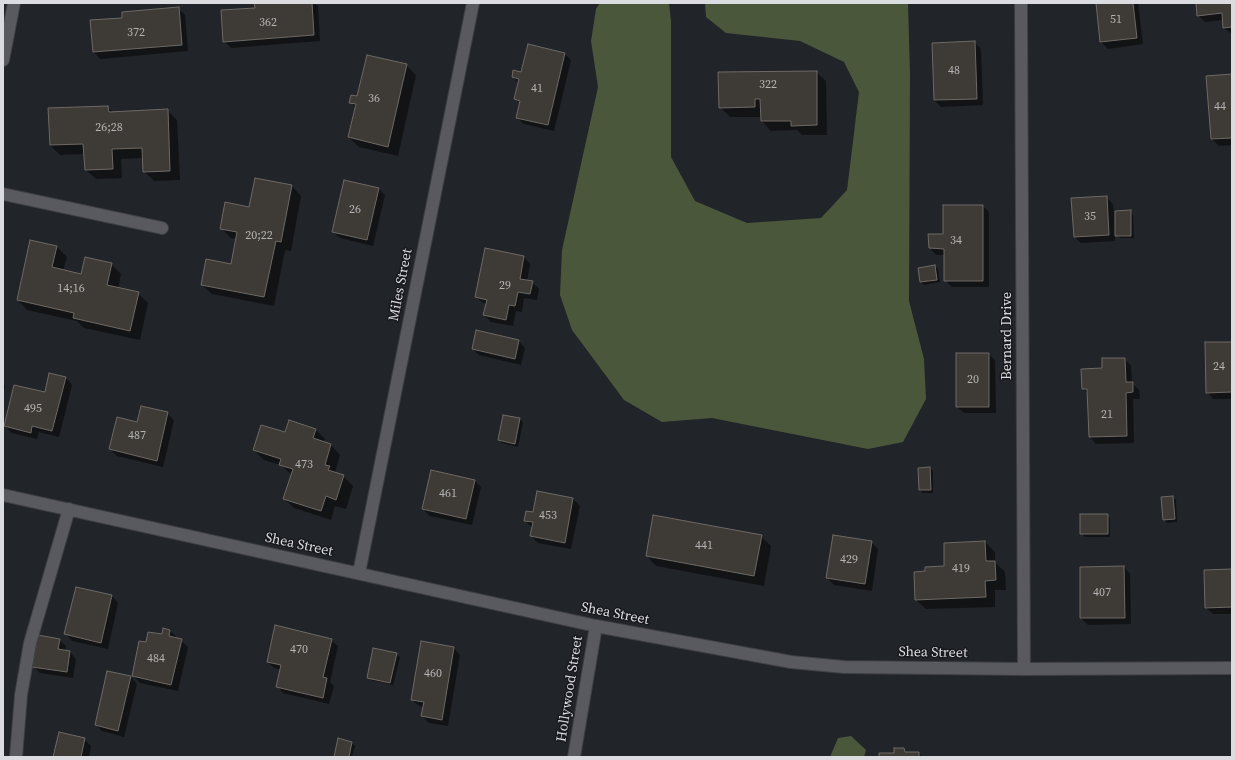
<!DOCTYPE html>
<style>
body{margin:0}
#map{position:relative;width:1235px;height:760px;overflow:hidden;background:#212428;font-family:"Source Serif 4",serif}
canvas{display:block}
.frame{position:absolute;inset:0;border:4px solid #dbdcdf;pointer-events:none}
</style>
<div id="map">
<canvas width="1235" height="760"></canvas>
<div class="frame"></div>
</div>
<script>
const ctx = document.querySelector('canvas').getContext('2d');
ctx.lineJoin = 'round';
function fill(path, color) {
  ctx.fillStyle = color;
  ctx.fill(path, 'evenodd');
}
function shape(rows) {
  const path = new Path2D();
  for (const r of rows) {
    path.moveTo(r[0], r[1]);
    for (let i = 2; i < r.length; i += 2) path.lineTo(r[i], r[i + 1]);
  }
  return path;
}
function stroke(path, color, width, dash) {
  ctx.strokeStyle = color;
  ctx.lineWidth = width;
  ctx.lineCap = dash ? 'butt' : 'round';
  ctx.setLineDash(dash || []);
  ctx.stroke(path);
}
function drawText(font, color, halo, rows, align = 'center') {
  ctx.font = font + ' "Source Serif 4",serif';
  ctx.lineWidth = 3;
  ctx.setLineDash([]);
  ctx.textBaseline = 'middle';
  ctx.strokeStyle = halo;
  ctx.fillStyle = color;
  for (const [text, x, y, turn = 0] of rows) {
    ctx.save();
    ctx.translate(x, y);
    ctx.rotate((+turn || 0) * Math.PI / 180);
    ctx.textAlign = isNaN(turn) ? turn : align;
    if (halo) ctx.strokeText(text, 0, 0);
    ctx.fillText(text, 0, 0);
    ctx.restore();
  }
}
fill(shape([
 [600,3,669,3,671,21,671,157,695,201,747,223,821,218,847,190,859,92,844,62,800,41,726,33,706,17,705,3,908,3,910,74,909,301,924,359,926,399,903,442,868,449,712,418,662,422,624,400,572,330,560,295,562,250,598,87,591,41,596,9],
 [851,736,866,750,864,757,830,757,838,738]
]), '#4b573a');
fill(shape([
 [269,3,314,3,318,6,320,41,231,48,224,41,256,9],
 [1097,3,1138,3,1143,44,1108,49,1101,42],
 [1197,3,1232,3,1232,34,1224,28,1223,20,1205,22,1198,15],
 [179,9,185,15,188,51,100,59,94,52,123,19],
 [974,42,981,49,983,105,941,107,934,100,933,44],
 [565,54,571,60,554,131,524,124,517,118,521,104,515,99,519,83,513,77],
 [406,65,416,75,398,156,359,147,349,137,356,108,351,102],
 [816,72,826,81,827,135,802,135,797,130,771,131,762,121,762,117,730,117,720,107],
 [1232,75,1232,145,1219,146,1212,139],
 [108,107,114,113,167,110,177,120,180,180,154,181,144,171,143,158,121,159,122,178,96,179,86,170,85,154,60,155,50,145,49,109],
 [292,186,301,196,291,251,285,250,274,306,212,294,202,285,232,265,237,239,231,238,221,228,250,208],
 [378,188,385,195,373,246,340,238,333,232],
 [1106,197,1113,204,1115,228,1116,228,1130,211,1133,215,1134,238,1120,238,1115,234,1115,241,1081,243,1075,237],
 [983,206,989,212,989,287,952,287,945,280,945,255,936,255,930,248],
 [31,242,57,247,67,257,63,271,82,275,111,264,121,274,118,289,138,293,148,303,140,340,84,328,77,321,27,310,18,300],
 [524,257,530,264,527,281,532,282,539,289,537,300,524,298,522,312,516,311,513,326,491,322,484,315,487,304,483,303,476,297],
 [935,266,938,269,940,282,924,285,921,282],
 [519,341,525,348,521,365,479,355,473,349],
 [1232,343,1232,399,1213,399,1207,392],
 [989,354,995,360,996,413,964,413,957,407],
 [1125,359,1131,366,1132,383,1139,390,1140,399,1133,399,1134,443,1096,444,1090,437,1088,394,1083,388,1103,369],
 [66,378,72,385,59,437,39,432,37,439,12,433,5,426],
 [3,384,5,386,3,395],
 [167,413,174,420,163,467,117,456,110,449,138,423],
 [519,419,523,422,518,447,502,443,499,440],
 [316,430,325,439,324,443,331,445,340,455,335,473,343,476,353,486,346,509,335,506,331,520,294,508,284,499,292,475,281,465,264,460,254,450,286,434],
 [930,468,933,471,933,493,923,493,920,490],
 [474,480,481,487,472,525,430,516,423,509],
 [538,492,573,499,580,506,571,549,538,543,531,536,532,527,525,521,534,513],
 [1173,497,1176,500,1177,522,1167,523,1164,519],
 [1107,515,1110,518,1110,537,1085,537,1081,533],
 [761,536,771,546,764,586,656,566,647,556],
 [871,542,878,549,872,591,834,585,827,578],
 [985,542,995,552,995,562,1005,572,1006,590,995,590,995,607,926,609,916,600,926,572,945,567],
 [1124,567,1130,574,1131,624,1088,625,1081,618],
 [1232,570,1232,614,1213,614,1206,608],
 [77,588,112,596,118,603,108,649,72,641,66,634],
 [170,631,188,647,178,691,140,683,133,676,146,644],
 [59,640,66,646,65,651,70,652,76,659,73,678,40,673,33,666],
 [331,640,338,646,330,682,334,686,329,704,283,693,277,686,281,670,274,668,268,662],
 [454,648,460,655,448,726,429,723,422,716,424,707,419,706,412,700],
 [396,654,400,657,393,685,371,680,368,677],
 [131,677,137,684,124,737,102,731,96,725],
 [84,739,91,746,89,757,54,757],
 [352,743,355,746,352,757,335,757],
 [904,749,908,753,918,753,923,757,880,757,895,754]
]), '#0007');
const building = shape([
 [254,3,312,3,314,35,223,42,221,10,255,8,254,3],
 [1096,3,1133,3,1137,38,1100,42,1096,3],
 [1196,3,1232,3,1232,27,1223,28,1222,13,1197,16,1196,3],
 [179,7,182,45,93,52,90,20,122,18,122,12,179,7],
 [975,41,977,99,934,100,932,43,975,41],
 [528,44,565,53,548,125,516,118,520,101,514,99,519,79,512,77,513,70,521,72,528,44],
 [367,55,407,64,388,147,348,137,356,104,349,103,351,95,357,96,367,55],
 [817,71,817,125,791,126,791,121,761,121,760,99,755,99,755,107,719,108,718,72,817,71],
 [1232,74,1232,138,1211,139,1206,76,1232,74],
 [108,106,109,112,168,109,170,171,143,172,142,148,112,149,113,169,85,170,83,144,50,145,48,108,108,106],
 [255,178,292,185,281,242,276,241,264,297,201,285,206,259,231,264,237,232,220,229,225,202,249,207,255,178],
 [344,180,379,188,367,240,332,232,344,180],
 [1107,196,1109,235,1074,237,1071,198,1107,196],
 [943,205,983,205,983,281,944,281,944,249,929,248,928,234,943,234,943,205],
 [1131,210,1131,236,1115,236,1115,211,1131,210],
 [30,240,57,246,52,267,81,274,85,257,112,263,107,285,139,292,130,331,73,318,74,313,17,300,30,240],
 [485,248,524,256,520,279,533,281,530,294,518,292,515,306,509,305,506,320,483,315,487,300,475,297,485,248],
 [935,265,937,280,920,282,918,268,935,265],
 [476,330,519,340,515,359,472,349,476,330],
 [1205,342,1232,342,1232,392,1206,393,1205,342],
 [956,353,989,353,989,407,956,407,956,353],
 [1102,358,1125,358,1126,382,1133,382,1133,392,1126,393,1127,436,1089,437,1087,389,1082,389,1081,369,1102,368,1102,358],
 [49,373,66,377,52,431,32,426,31,433,4,426,14,385,45,392,49,373],
 [141,406,168,412,157,461,109,449,117,417,137,422,141,406],
 [503,415,520,418,515,444,498,440,503,415],
 [289,420,316,429,313,438,331,444,325,465,330,466,328,470,344,475,336,500,326,496,321,511,283,499,293,469,279,465,281,459,253,450,261,425,285,432,289,420],
 [930,467,931,490,919,490,918,468,930,467],
 [431,470,475,480,466,519,422,509,431,470],
 [537,491,573,498,565,543,530,536,533,522,524,521,526,511,533,512,537,491],
 [1173,496,1175,519,1163,520,1161,497,1173,496],
 [1080,514,1108,514,1108,534,1080,534,1080,514],
 [653,515,762,535,754,576,646,556,653,515],
 [833,535,872,541,865,584,826,578,833,535],
 [985,541,986,561,995,561,996,580,985,581,986,597,915,600,914,572,925,571,925,567,944,566,944,543,985,541],
 [1124,566,1125,618,1080,618,1080,567,1124,566],
 [1232,569,1232,607,1205,608,1204,570,1232,569],
 [76,587,112,595,101,643,64,634,76,587],
 [275,625,332,639,323,677,327,678,323,698,276,687,281,665,267,662,275,625],
 [163,628,170,630,169,636,182,639,171,685,132,676,139,641,146,642,148,632,162,634,163,628],
 [38,635,60,639,58,649,70,651,67,672,32,667,38,635],
 [421,641,454,647,442,720,421,716,424,702,411,700,421,641],
 [373,648,397,653,390,683,367,678,373,648],
 [107,671,131,676,118,731,95,725,107,671],
 [59,732,85,738,81,757,53,757,59,732],
 [338,738,352,742,349,757,334,757,338,738],
 [894,748,904,748,905,752,919,752,919,757,879,757,879,753,894,753,894,748]
]);
fill(building, '#3e3a36');
stroke(building, '#6e6965', 1);
const minor = shape([
 [1021,3,1024,669],
 [3,60,14,3],
 [3,194,162,228],
 [3,495,596,626,791,662,844,667,1024,669,1232,668],
 [359,573,473,3],
 [16,757,21,695,30,643,69,509],
 [574,757,596,626]
]);
stroke(minor, '#3d3f42', 14);
stroke(minor, '#585a5f', 12);
drawText('12px', '#b4b4b5', null, [
 ["51",1116,20],
 ["362",268,23],
 ["372",136,33],
 ["48",954,71],
 ["322",768,85],
 ["41",537,89],
 ["36",374,99],
 ["44",1220,107],
 ["26;28",109,128],
 ["26",355,210],
 ["35",1090,217],
 ["20;22",259,236],
 ["34",956,241],
 ["29",505,286],
 ["14;16",71,289],
 ["24",1219,367],
 ["20",973,380],
 ["495",33,409],
 ["21",1107,415],
 ["487",137,436],
 ["473",304,465],
 ["461",448,494],
 ["453",548,516],
 ["441",704,546],
 ["429",849,560],
 ["419",961,569],
 ["407",1102,593],
 ["470",299,650],
 ["484",156,659],
 ["460",433,674]
]);
drawText('14px', '#dbdcdf', '#181a1e', [
 ["Miles Street",401,285,-79],
 ["Bernard Drive",1007,336,-90],
 ["Shea Street",299,545,12],
 ["Shea Street",615,614,11],
 ["Shea Street",933,653,1],
 ["Hollywood Street",570,689,-81]
]);
</script>
